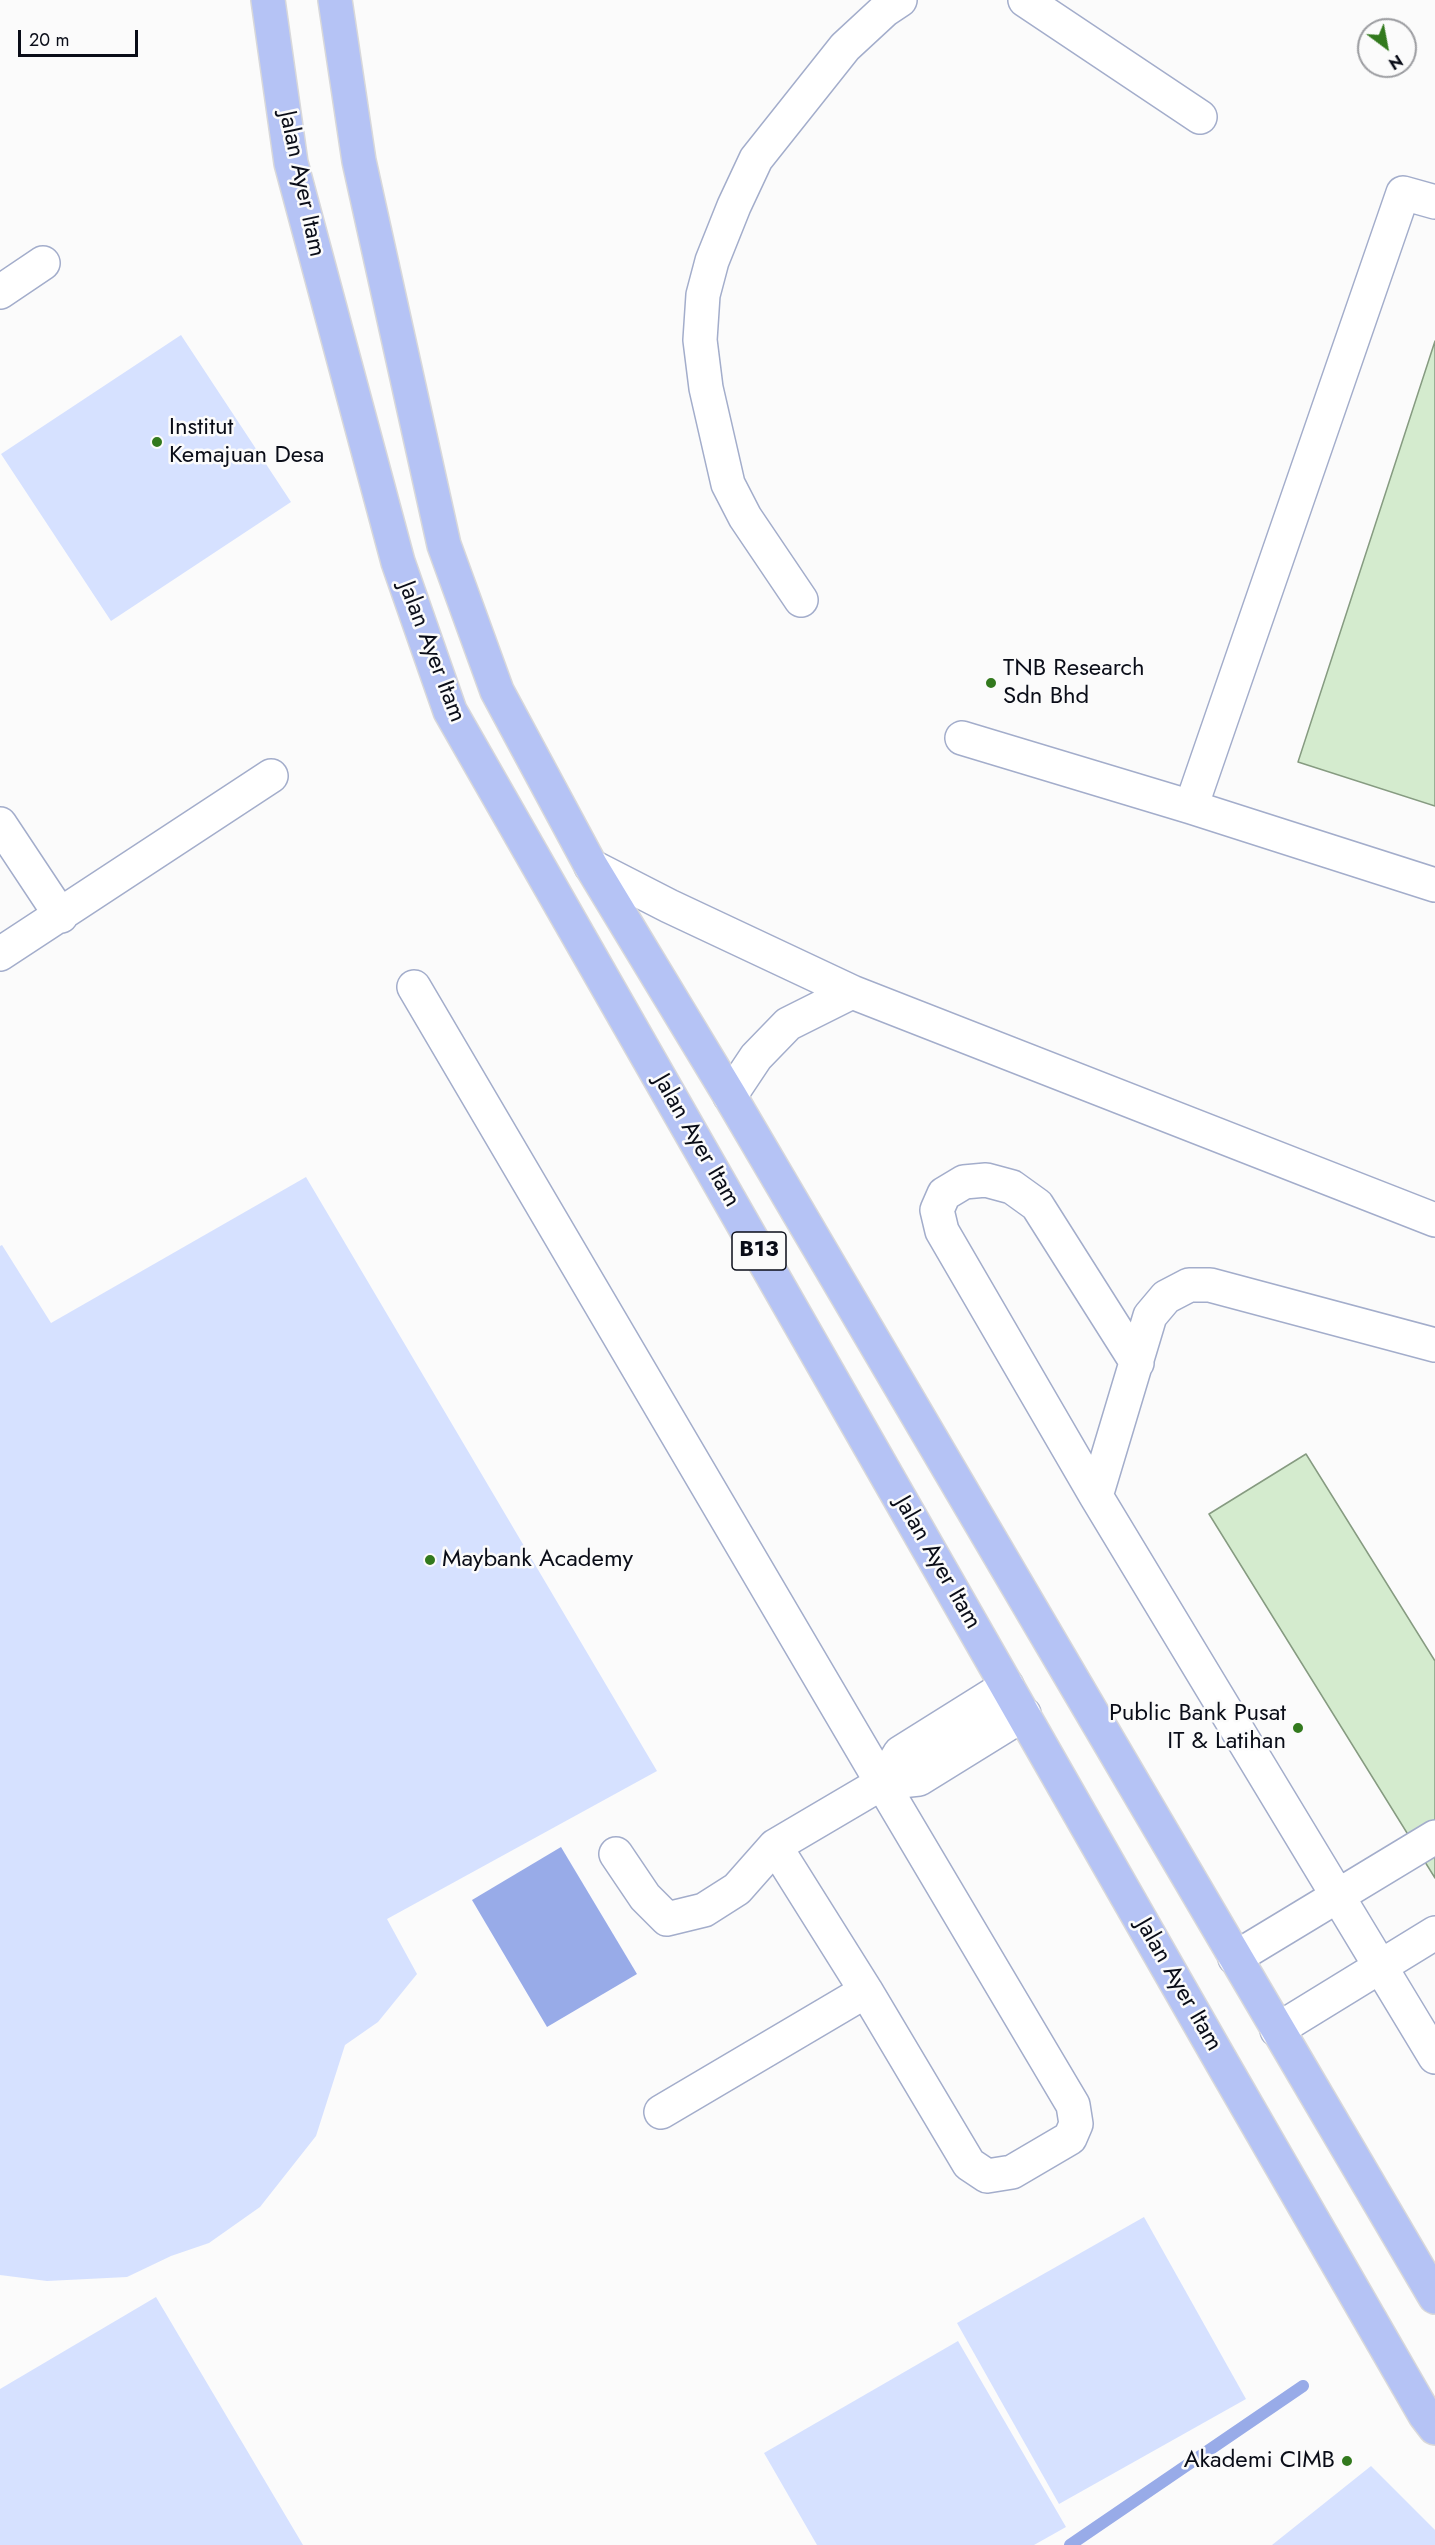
<!DOCTYPE html>
<style>
body{margin:0}
#map{position:relative;width:1435px;height:2545px;overflow:hidden;background:#fbfbfb;font-family:Jost,sans-serif}
canvas{display:block}
.north{position:absolute;left:1357px;top:18px;width:60px;height:60px;box-sizing:border-box;background:#fbfbfb;border:2px solid #9b9ca0;border-radius:50%;rotate:148deg;font-size:16px;font-weight:700;line-height:24px;text-align:center;color:#0a0d18}
.north::after{content:'';display:block;margin:auto;width:21px;height:27px;background:#32791d;clip-path:polygon(50% 0,100% 100%,50% 72%,0 100%)}
.scale{position:absolute;left:18px;top:30px;width:120px;height:27px;box-sizing:border-box;border:3px solid #0a0d18;border-top:0;padding-left:8px;font-size:18px;line-height:21px;white-space:nowrap;color:#0a0d18;-webkit-text-stroke:4px #fbfbfb;paint-order:stroke}
</style>
<div id="map">
<canvas width="1435" height="2545"></canvas>
<div class="north">N</div>
<div class="scale">20 m</div>
</div>
<script>
const ctx = document.querySelector('canvas').getContext('2d');
ctx.lineJoin = 'round';
function fill(path, color) {
  ctx.fillStyle = color;
  ctx.fill(path, 'evenodd');
}
function shape(rows) {
  const path = new Path2D();
  for (const r of rows) {
    path.moveTo(r[0], r[1]);
    for (let i = 2; i < r.length; i += 2) path.lineTo(r[i], r[i + 1]);
  }
  return path;
}
function stroke(path, color, width, dash) {
  ctx.strokeStyle = color;
  ctx.lineWidth = width;
  ctx.lineCap = dash ? 'butt' : 'round';
  ctx.setLineDash(dash || []);
  ctx.stroke(path);
}
function drawText(font, color, halo, rows, align = 'center') {
  ctx.font = font + ' Jost,sans-serif';
  ctx.lineWidth = 5;
  ctx.setLineDash([]);
  ctx.textBaseline = 'middle';
  ctx.strokeStyle = halo;
  ctx.fillStyle = color;
  for (const [text, x, y, turn = 0] of rows) {
    ctx.save();
    ctx.translate(x, y);
    ctx.rotate((+turn || 0) * Math.PI / 180);
    ctx.textAlign = isNaN(turn) ? turn : align;
    if (halo) ctx.strokeText(text, 0, 0);
    ctx.fillText(text, 0, 0);
    ctx.restore();
  }
}
fill(shape([
 [181,335,291,502,111,621,1,454],
 [306,1177,657,1771,387,1919,417,1974,378,2022,345,2045,316,2136,260,2207,209,2243,171,2256,127,2277,47,2281,0,2275,0,1246,2,1245,51,1323],
 [1144,2217,1246,2399,1059,2504,957,2323],
 [156,2297,303,2545,0,2545,0,2389],
 [958,2341,1066,2527,1034,2545,817,2545,764,2453],
 [1371,2466,1435,2530,1435,2545,1272,2545]
]), '#d6e1ff');
fill(shape([
 [561,1847,637,1974,547,2027,472,1900]
]), '#98abe8');
stroke(shape([
 [1070,2545,1303,2386]
]), '#98abe8', 12);
const building = shape([
 [1435,341,1435,806,1298,762,1435,341],
 [1306,1454,1435,1661,1435,1878,1209,1514,1306,1454]
]);
fill(building, '#d4ebce');
stroke(building, '#869b81', 1.5);
const minor = shape([
 [1025,0,1200,117],
 [0,292,43,263],
 [801,600,745,517,728,484,706,388,700,340,703,295,712,261,734,206,756,159,845,47,885,10,900,0],
 [962,738,1191,807,1435,885],
 [1191,807,1403,193,1435,202],
 [0,824,61,916],
 [591,866,669,906,852,992,1435,1220],
 [0,954,271,776],
 [414,987,882,1783,775,1846,866,1991,969,2164,987,2176,1012,2172,1070,2138,1076,2124,1073,2105,882,1783],
 [730,1096,756,1057,788,1024,852,992],
 [1137,1363,1037,1205,1012,1187,986,1180,964,1182,944,1194,937,1210,942,1231,1096,1496,1435,2057],
 [1096,1496,1150,1316,1166,1297,1189,1285,1210,1285,1435,1345],
 [882,1783,900,1753,1007,1686],
 [882,1783,919,1779,1024,1714],
 [616,1854,645,1897,667,1919,704,1910,737,1889,775,1846],
 [1235,1958,1435,1837],
 [1277,2030,1435,1933],
 [661,2112,866,1991]
]);
const major = shape([
 [268,0,291,163,398,562,450,711,1221,2061,1425,2415,1435,2428],
 [335,0,359,161,444,545,497,691,591,866,730,1096,1435,2297]
]);
stroke(minor, '#a3adcb', 36);
stroke(major, '#d8d8da', 36);
stroke(minor, '#fff', 33);
stroke(major, '#b5c3f5', 33);
for (const [x, y, r, color] of [
 [157,442,6,"#32791d"],
 [991,683,6,"#32791d"],
 [430,1560,6,"#32791d"],
 [1298,1728,6,"#32791d"],
 [1347,2461,6,"#32791d"]
]) {
  const dot = new Path2D();
  dot.arc(x, y, r, 0, 2 * Math.PI);
  ctx.fillStyle = color;
  ctx.fill(dot);
  stroke(dot, '#fbfbfb', 2);
}
for (const [x, y, w] of [
 [759,1251,54]
]) {
  const box = new Path2D();
  box.roundRect(x - w / 2, y - 19, w, 38, 4.5);
  ctx.fillStyle = '#fbfbfb';
  ctx.fill(box);
  stroke(box, '#0a0d18', 1.5);
}
drawText('bold 22px', '#0a0d18', null, [
 ["B13",759,1251]
]);
drawText('24px', '#0a0d18', '#fbfbfb', [
 ["Jalan Ayer Itam",301,184,78],
 ["Jalan Ayer Itam",431,652,69],
 ["Jalan Ayer Itam",696,1141,60],
 ["Jalan Ayer Itam",937,1563,60],
 ["Jalan Ayer Itam",1178,1985,60]
]);
drawText('24px', '#0a0d18', '#fbfbfb', [
 ["Institut",169,428],
 ["Kemajuan Desa",169,456],
 ["TNB Research",1003,669],
 ["Sdn Bhd",1003,697],
 ["Maybank Academy",442,1560],
 ["Public Bank Pusat",1286,1714,"right"],
 ["IT & Latihan",1286,1742,"right"],
 ["Akademi CIMB",1335,2461,"right"]
], 'left');
</script>
